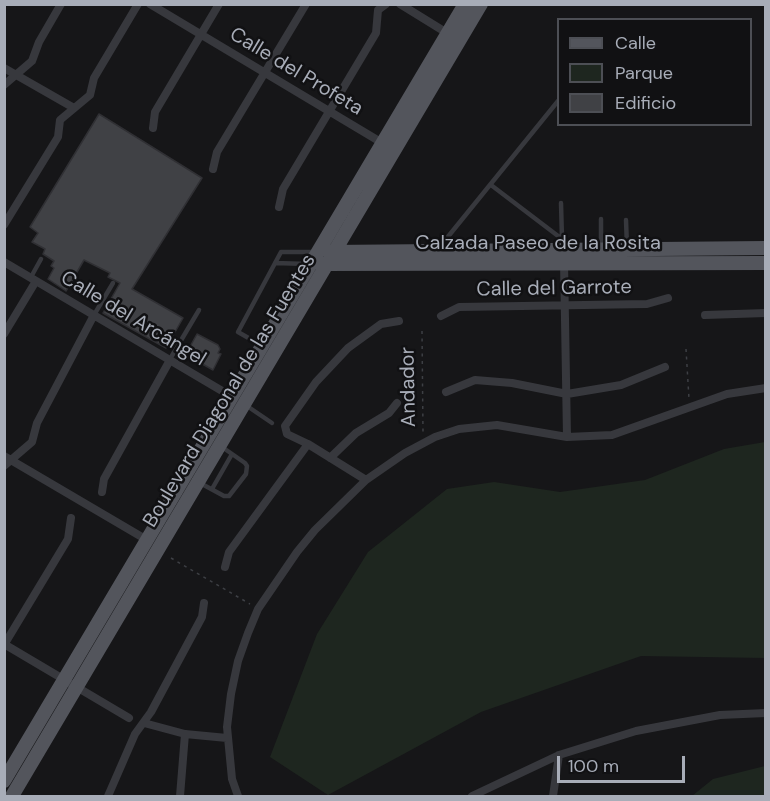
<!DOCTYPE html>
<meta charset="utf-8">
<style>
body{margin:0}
#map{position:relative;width:770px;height:801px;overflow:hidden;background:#161618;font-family:"DM Sans",sans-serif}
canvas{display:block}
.frame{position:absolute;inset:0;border:6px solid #a8adb8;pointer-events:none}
.legend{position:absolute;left:557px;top:18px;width:195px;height:108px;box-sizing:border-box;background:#111113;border:2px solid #4d4f55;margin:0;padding:8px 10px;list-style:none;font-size:18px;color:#a8adb8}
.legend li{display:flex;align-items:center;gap:12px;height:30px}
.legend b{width:30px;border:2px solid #4d4f55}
.scale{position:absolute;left:557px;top:756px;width:128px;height:27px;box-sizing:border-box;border:3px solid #a8adb8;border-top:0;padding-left:8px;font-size:18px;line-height:21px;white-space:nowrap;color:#a8adb8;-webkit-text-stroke:4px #111113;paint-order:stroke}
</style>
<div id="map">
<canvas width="770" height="801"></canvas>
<div class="frame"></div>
<ul class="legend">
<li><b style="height:8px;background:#53555c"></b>Calle</li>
<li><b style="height:16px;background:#1e261f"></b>Parque</li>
<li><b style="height:16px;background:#404145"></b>Edificio</li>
</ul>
<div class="scale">100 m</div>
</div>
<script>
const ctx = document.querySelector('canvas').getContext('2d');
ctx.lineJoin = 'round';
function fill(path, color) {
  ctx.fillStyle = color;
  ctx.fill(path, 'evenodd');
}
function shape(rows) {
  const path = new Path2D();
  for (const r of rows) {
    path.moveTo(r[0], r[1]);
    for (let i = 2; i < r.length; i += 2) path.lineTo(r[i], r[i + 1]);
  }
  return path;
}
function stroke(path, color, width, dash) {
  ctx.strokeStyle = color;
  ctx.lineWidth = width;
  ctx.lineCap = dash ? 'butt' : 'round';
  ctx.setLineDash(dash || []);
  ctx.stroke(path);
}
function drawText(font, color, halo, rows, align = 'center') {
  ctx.font = font + ' "DM Sans",sans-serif';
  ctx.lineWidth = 5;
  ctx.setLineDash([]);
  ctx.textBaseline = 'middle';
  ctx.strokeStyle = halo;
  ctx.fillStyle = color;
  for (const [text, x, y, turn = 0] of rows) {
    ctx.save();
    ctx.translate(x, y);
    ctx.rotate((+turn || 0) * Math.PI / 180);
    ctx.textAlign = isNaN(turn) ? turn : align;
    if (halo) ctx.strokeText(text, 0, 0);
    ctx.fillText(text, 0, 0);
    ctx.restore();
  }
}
fill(shape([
 [765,442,765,658,641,656,481,712,328,795,270,757,317,634,368,552,447,489,494,482,560,492,645,480,724,449],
 [765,766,765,796,692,796,713,779]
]), '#1e261f');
const building = shape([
 [99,114,202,178,132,289,183,318,166,348,103,313,120,283,108,277,110,273,84,260,66,291,48,279,54,268,51,266,54,261,43,254,45,249,32,242,38,233,30,227,99,114],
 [197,334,218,345,220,349,218,353,221,354,213,370,190,357,191,355,187,352,197,334]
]);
fill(building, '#404145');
stroke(building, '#303034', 1.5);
stroke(shape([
 [422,331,423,432],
 [686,349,689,399],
 [171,558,250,604]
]), '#3d3f44', 1.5, [3, 4.5]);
stroke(shape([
 [491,185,562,239],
 [561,203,562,239],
 [626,220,627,247],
 [601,248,601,219],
 [438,249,558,101],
 [275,263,308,264],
 [31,277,41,259],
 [94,315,113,283],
 [259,344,238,332,281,252,315,252],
 [170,359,199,310],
 [247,406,272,423],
 [200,483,224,496,229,496,246,474,247,466,245,463,222,447],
 [212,489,232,454]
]), '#37383d', 4.5);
stroke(shape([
 [150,4,384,144],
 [400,4,447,33],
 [4,68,74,108],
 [4,85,32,61,39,42,61,4],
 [153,128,155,112,219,4],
 [213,169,217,152,306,4],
 [279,207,283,189,376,33,378,10,386,4],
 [4,225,58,137,60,120,90,95,94,78,138,4],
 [564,261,567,437],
 [4,262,234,398],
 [705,315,766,313],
 [441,316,459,307,647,304,668,298],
 [4,334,36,281],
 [446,392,475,380,512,383,567,394,621,385,665,367],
 [4,456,147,540],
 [330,458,356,433,389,413,397,403],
 [4,466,32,442,37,423,94,315],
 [366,480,308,444,287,434,285,426,316,382,348,348,381,324,399,321],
 [102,492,104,479,170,360],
 [225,567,229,552,308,444],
 [4,644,129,718],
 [4,645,68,539,71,518],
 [144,723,185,734,227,738],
 [108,796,135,734,151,712,202,617,204,603],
 [180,796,185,734],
 [238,796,232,779,227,727,231,694,238,661,248,633,258,609,297,552,315,530,366,480,405,453,435,437,459,429,497,425,567,437,612,435,727,394,766,388],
 [472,796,559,755,636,731,720,715,766,713],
 [553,796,559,755]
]), '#37383d', 8);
stroke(shape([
 [329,252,766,248],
 [321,264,766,263],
 [4,781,465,4],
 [12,796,481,4]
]), '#53555c', 14);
drawText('20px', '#a8adb8', '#111113', [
 ["Calle del Profeta",296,72,31],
 ["Calzada Paseo de la Rosita",538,244],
 ["Calle del Garrote",554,289,-1],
 ["Calle del Arcángel",133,319,31],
 ["Andador",409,387,-91],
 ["Boulevard Diagonal de las Fuentes",230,391,-59]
]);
</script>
